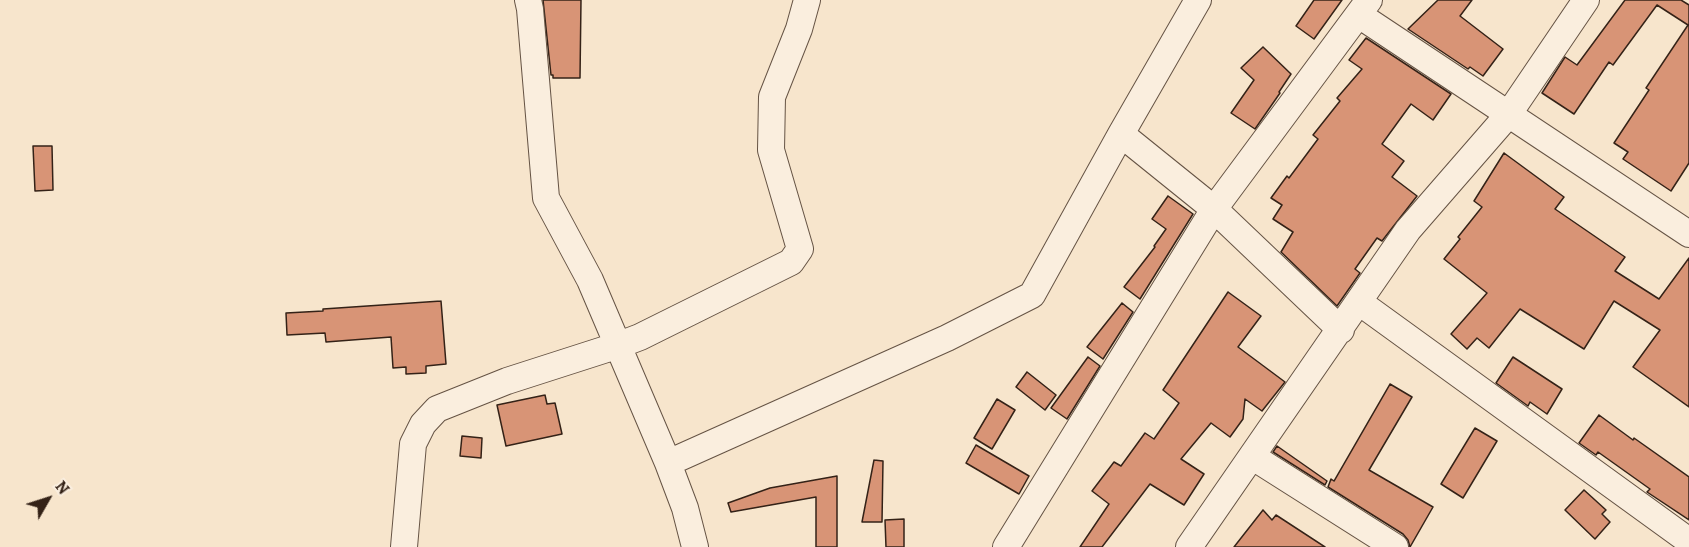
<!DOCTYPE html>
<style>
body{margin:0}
#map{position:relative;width:1689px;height:547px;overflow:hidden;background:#f7e5cc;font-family:Alegreya,serif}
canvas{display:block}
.north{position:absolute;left:18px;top:469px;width:60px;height:60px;-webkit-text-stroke:4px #faeede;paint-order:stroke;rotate:51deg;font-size:16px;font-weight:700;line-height:24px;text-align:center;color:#342217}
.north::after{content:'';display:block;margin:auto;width:21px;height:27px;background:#342217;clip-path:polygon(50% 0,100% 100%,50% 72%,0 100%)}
</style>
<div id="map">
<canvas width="1689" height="547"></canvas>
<div class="north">N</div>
</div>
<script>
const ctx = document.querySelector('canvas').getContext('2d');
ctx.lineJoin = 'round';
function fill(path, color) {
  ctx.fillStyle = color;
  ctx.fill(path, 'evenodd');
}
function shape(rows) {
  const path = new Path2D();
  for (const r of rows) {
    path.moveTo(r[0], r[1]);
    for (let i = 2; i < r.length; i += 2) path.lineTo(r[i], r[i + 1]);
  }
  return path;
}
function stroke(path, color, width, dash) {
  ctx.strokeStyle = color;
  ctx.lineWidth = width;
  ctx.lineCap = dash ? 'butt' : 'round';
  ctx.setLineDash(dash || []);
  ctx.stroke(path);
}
const building = shape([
 [543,0,581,0,580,78,553,78,553,75,551,75,543,0],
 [1314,0,1342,0,1314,39,1296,26,1314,0],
 [1438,0,1472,0,1460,16,1503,49,1483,76,1470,67,1468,69,1408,29,1438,0],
 [1625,0,1681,0,1689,5,1689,163,1671,191,1623,159,1628,152,1614,143,1649,90,1646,88,1688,25,1657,5,1613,65,1609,62,1574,114,1542,93,1565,57,1577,65,1625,0],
 [1366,38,1451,94,1433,120,1411,104,1382,144,1404,161,1392,177,1417,196,1382,241,1377,238,1355,269,1360,273,1337,306,1281,252,1293,232,1273,219,1282,205,1271,198,1287,176,1289,178,1318,139,1313,135,1340,101,1337,98,1362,69,1349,60,1366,38],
 [1263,47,1291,74,1279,92,1280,93,1255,129,1231,113,1254,80,1241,68,1263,47],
 [33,146,52,146,53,190,35,191,33,146],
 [1504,153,1564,197,1555,209,1625,257,1615,271,1659,299,1689,258,1689,407,1633,367,1660,330,1614,301,1584,349,1520,309,1489,348,1477,338,1467,349,1451,334,1487,293,1444,259,1460,239,1458,237,1482,207,1474,201,1504,153],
 [1168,196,1193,214,1140,299,1124,287,1155,247,1154,246,1166,229,1152,219,1168,196],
 [1228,292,1261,316,1238,347,1285,382,1262,411,1245,399,1243,419,1230,437,1211,423,1181,459,1204,474,1184,505,1150,484,1102,547,1080,547,1109,504,1092,491,1114,462,1121,466,1145,433,1154,439,1179,403,1163,390,1228,292],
 [441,301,446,364,426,366,426,373,406,374,406,367,393,368,391,337,326,342,325,333,287,335,286,313,323,311,323,309,441,301],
 [1122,303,1133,312,1103,359,1087,347,1122,303],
 [1088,357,1100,366,1067,419,1051,408,1088,357],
 [1513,357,1562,389,1547,414,1530,402,1528,406,1496,383,1513,357],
 [1027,372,1056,395,1045,410,1016,387,1027,372],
 [1390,384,1412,397,1369,470,1433,507,1410,547,1408,540,1403,534,1328,487,1331,479,1334,481,1390,384],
 [545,395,547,404,555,403,562,434,506,446,497,405,545,395],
 [997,399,1015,410,992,449,974,438,997,399],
 [1599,415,1633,440,1634,438,1689,477,1689,520,1647,492,1650,489,1598,452,1596,455,1579,443,1599,415],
 [1475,428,1497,441,1463,498,1441,484,1475,428],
 [462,436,482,438,481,458,460,456,462,436],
 [976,445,1029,476,1019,494,966,463,976,445],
 [1277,446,1327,481,1325,485,1273,452,1277,446],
 [874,460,883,461,882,522,862,522,874,460],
 [837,476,837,547,816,547,816,497,731,512,728,503,770,488,837,476],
 [1584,490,1606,510,1602,514,1610,522,1595,539,1565,510,1584,490],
 [1263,510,1272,520,1276,515,1325,547,1234,547,1263,510],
 [904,519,904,547,886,547,885,520,904,519]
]);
fill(building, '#d89476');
stroke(building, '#342217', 1.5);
const street = shape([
 [528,0,530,9,546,198,590,280,668,463],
 [1359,15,1689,234],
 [1121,134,1214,209,1341,330],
 [1359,302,1689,541],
 [1253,457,1395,547],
 [404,547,413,444,423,424,437,409,507,381,619,345,640,337,791,262,800,249,771,150,772,97,799,29,807,0],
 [695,547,685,508,668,463,947,338,1032,295,1121,134,1198,0],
 [1006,547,1214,209,1369,0],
 [1189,547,1408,230,1508,115,1586,0]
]);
stroke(street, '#655344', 28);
stroke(street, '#faeede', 26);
</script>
